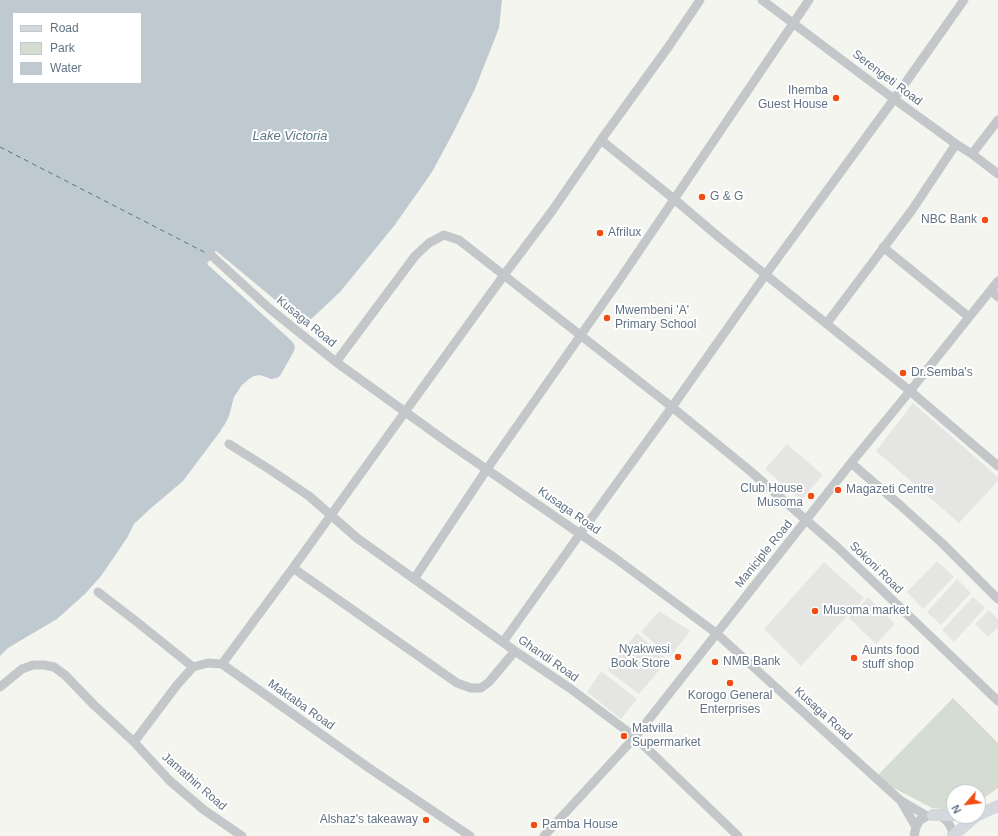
<!DOCTYPE html>
<style>
body{margin:0}
#map{position:relative;width:998px;height:836px;overflow:hidden;background:#f5f5f0;font-family:Helvetica,sans-serif}
canvas{display:block}
.legend{position:absolute;left:12px;top:12px;width:130px;height:72px;box-sizing:border-box;background:#fff;border:1px solid #c0c7ce;margin:0;padding:5px 7px;list-style:none;font-size:12px;color:#617384}
.legend li{display:flex;align-items:center;gap:8px;height:20px}
.legend b{width:20px;border:1px solid #c0c7ce}
.north{position:absolute;left:946px;top:784px;width:40px;height:40px;box-sizing:border-box;background:#fff;border:1px solid #c0c7ce;border-radius:50%;rotate:242deg;font-size:11px;font-weight:700;line-height:16px;text-align:center;color:#617384}
.north::after{content:'';display:block;margin:auto;width:14px;height:18px;background:#f24c13;clip-path:polygon(50% 0,100% 100%,50% 72%,0 100%)}
</style>
<div id="map">
<canvas width="998" height="836"></canvas>
<ul class="legend">
<li><b style="height:5px;background:#d2d8dc"></b>Road</li>
<li><b style="height:11px;background:#d5dcd1"></b>Park</li>
<li><b style="height:11px;background:#bfcad0"></b>Water</li>
</ul>
<div class="north">N</div>
</div>
<script>
const ctx = document.querySelector('canvas').getContext('2d');
ctx.lineJoin = 'round';
function fill(path, color) {
  ctx.fillStyle = color;
  ctx.fill(path, 'evenodd');
}
function shape(rows) {
  const path = new Path2D();
  for (const r of rows) {
    path.moveTo(r[0], r[1]);
    for (let i = 2; i < r.length; i += 2) path.lineTo(r[i], r[i + 1]);
  }
  return path;
}
function stroke(path, color, width, dash) {
  ctx.strokeStyle = color;
  ctx.lineWidth = width;
  ctx.lineCap = dash ? 'butt' : 'round';
  ctx.setLineDash(dash || []);
  ctx.stroke(path);
}
function drawText(font, color, halo, rows, align = 'center') {
  ctx.font = font + ' Helvetica,sans-serif';
  ctx.lineWidth = 4;
  ctx.setLineDash([]);
  ctx.textBaseline = 'middle';
  ctx.strokeStyle = halo;
  ctx.fillStyle = color;
  for (const [text, x, y, turn = 0] of rows) {
    ctx.save();
    ctx.translate(x, y);
    ctx.rotate((+turn || 0) * Math.PI / 180);
    ctx.textAlign = isNaN(turn) ? turn : align;
    if (halo) ctx.strokeText(text, 0, 0);
    ctx.fillText(text, 0, 0);
    ctx.restore();
  }
}
fill(shape([
 [913,403,998,477,998,481,959,523,876,451],
 [787,444,823,475,801,500,765,469],
 [937,561,954,577,923,609,907,592],
 [824,562,864,598,801,666,764,629],
 [957,579,971,593,941,625,927,612],
 [868,597,895,624,876,644,849,618],
 [973,597,985,608,954,642,942,630],
 [989,610,998,619,998,627,988,637,975,624],
 [659,611,690,631,670,657,641,632],
 [637,633,668,660,639,694,607,670],
 [601,671,637,699,621,719,587,692]
]), '#e5e6e3');
fill(shape([
 [953,698,998,743,998,788,978,802,978,792,954,792,954,810,932,808,875,778]
]), '#d5dcd1');
fill(shape([
 [0,0,502,0,499,28,475,89,452,135,432,172,394,226,340,292,305,325,216,251,208,264,293,342,295,347,294,351,280,376,277,378,271,379,260,375,254,376,249,379,242,385,234,397,229,416,225,424,219,433,183,481,150,509,134,524,127,538,101,576,85,594,57,619,8,648,0,656],
 [13,13,141,13,141,83,13,83]
]), '#bfcad0');
fill(shape([
 [216,251,305,325,304,327,217,254,214,258,210,263,294,341,293,342,207,264]
]), '#f5f5f0');
stroke(shape([
 [0,147,208,254]
]), '#5c7782', 1, [5, 4]);
stroke(shape([
 [762,0,894,99,956,144,972,154,998,174],
 [601,140,674,199,720,238,910,391,998,466],
 [972,154,998,120],
 [883,247,969,317],
 [212,256,270,309,336,362,447,442,615,558,716,633,900,800,927,816],
 [991,290,998,297],
 [827,323,912,210,956,144],
 [336,362,415,256,429,243,444,235,459,240,672,407,749,470,837,547,998,701],
 [229,444,269,469,309,496,357,538,515,651,571,689,635,737,738,836],
 [851,463,900,505,943,544,998,599],
 [293,568,457,683,471,688,481,688,489,682,515,651],
 [414,579,487,469,618,282,809,0],
 [98,592,137,622,193,667],
 [503,642,580,534,672,407,766,274,894,99,964,0],
 [222,664,293,568,405,412,504,275,552,211,601,140,669,46,700,0],
 [0,687,22,669,33,665,44,665,54,667,65,675,94,705,134,742,170,781,204,810,242,836],
 [134,742,177,685,193,667,208,663,222,664,369,768,470,836],
 [901,801,916,827],
 [544,836,635,737,851,463,910,391,998,281],
 [914,836,916,827,920,820,927,816,933,815,939,816,945,819,949,824,952,830,952,836]
]), '#c3c7ca', 9);
stroke(shape([
 [933,815,954,815],
 [978,815,998,806],
 [953,836,976,816]
]), '#d2d8dc', 12);
for (const [x, y, r, color] of [
 [836,98,4,"#f24c13"],
 [702,197,4,"#f24c13"],
 [985,220,4,"#f24c13"],
 [600,233,4,"#f24c13"],
 [607,318,4,"#f24c13"],
 [903,373,4,"#f24c13"],
 [838,490,4,"#f24c13"],
 [811,496,4,"#f24c13"],
 [815,611,4,"#f24c13"],
 [678,657,4,"#f24c13"],
 [854,658,4,"#f24c13"],
 [715,662,4,"#f24c13"],
 [730,683,4,"#f24c13"],
 [624,736,4,"#f24c13"],
 [426,820,4,"#f24c13"],
 [534,825,4,"#f24c13"]
]) {
  const dot = new Path2D();
  dot.arc(x, y, r, 0, 2 * Math.PI);
  ctx.fillStyle = color;
  ctx.fill(dot);
  stroke(dot, '#fff', 1.5);
}
drawText('12px', '#617384', '#fff', [
 ["Serengeti Road",887,78,37],
 ["Kusaga Road",306,322,39],
 ["Kusaga Road",569,511,35],
 ["Maniciple Road",764,554,-51],
 ["Sokoni Road",876,568,44],
 ["Ghandi Road",548,659,35],
 ["Maktaba Road",301,705,35],
 ["Kusaga Road",823,714,42],
 ["Jamathin Road",194,782,41]
]);
drawText('12px', '#617384', '#fff', [
 ["Ihemba",828,91,"right"],
 ["Guest House",828,105,"right"],
 ["G & G",710,197],
 ["NBC Bank",977,220,"right"],
 ["Afrilux",608,233],
 ["Mwembeni 'A'",615,311],
 ["Primary School",615,325],
 ["Dr.Semba's",911,373],
 ["Club House",803,489,"right"],
 ["Musoma",803,503,"right"],
 ["Magazeti Centre",846,490],
 ["Musoma market",823,611],
 ["Nyakwesi",670,650,"right"],
 ["Book Store",670,664,"right"],
 ["Aunts food",862,651],
 ["stuff shop",862,665],
 ["NMB Bank",723,662],
 ["Korogo General",730,696,"center"],
 ["Enterprises",730,710,"center"],
 ["Matvilla",632,729],
 ["Supermarket",632,743],
 ["Alshaz's takeaway",418,820,"right"],
 ["Pamba House",542,825]
], 'left');
drawText('italic 13px', '#5c7782', '#fff', [
 ["Lake Victoria",290,136]
]);
</script>
